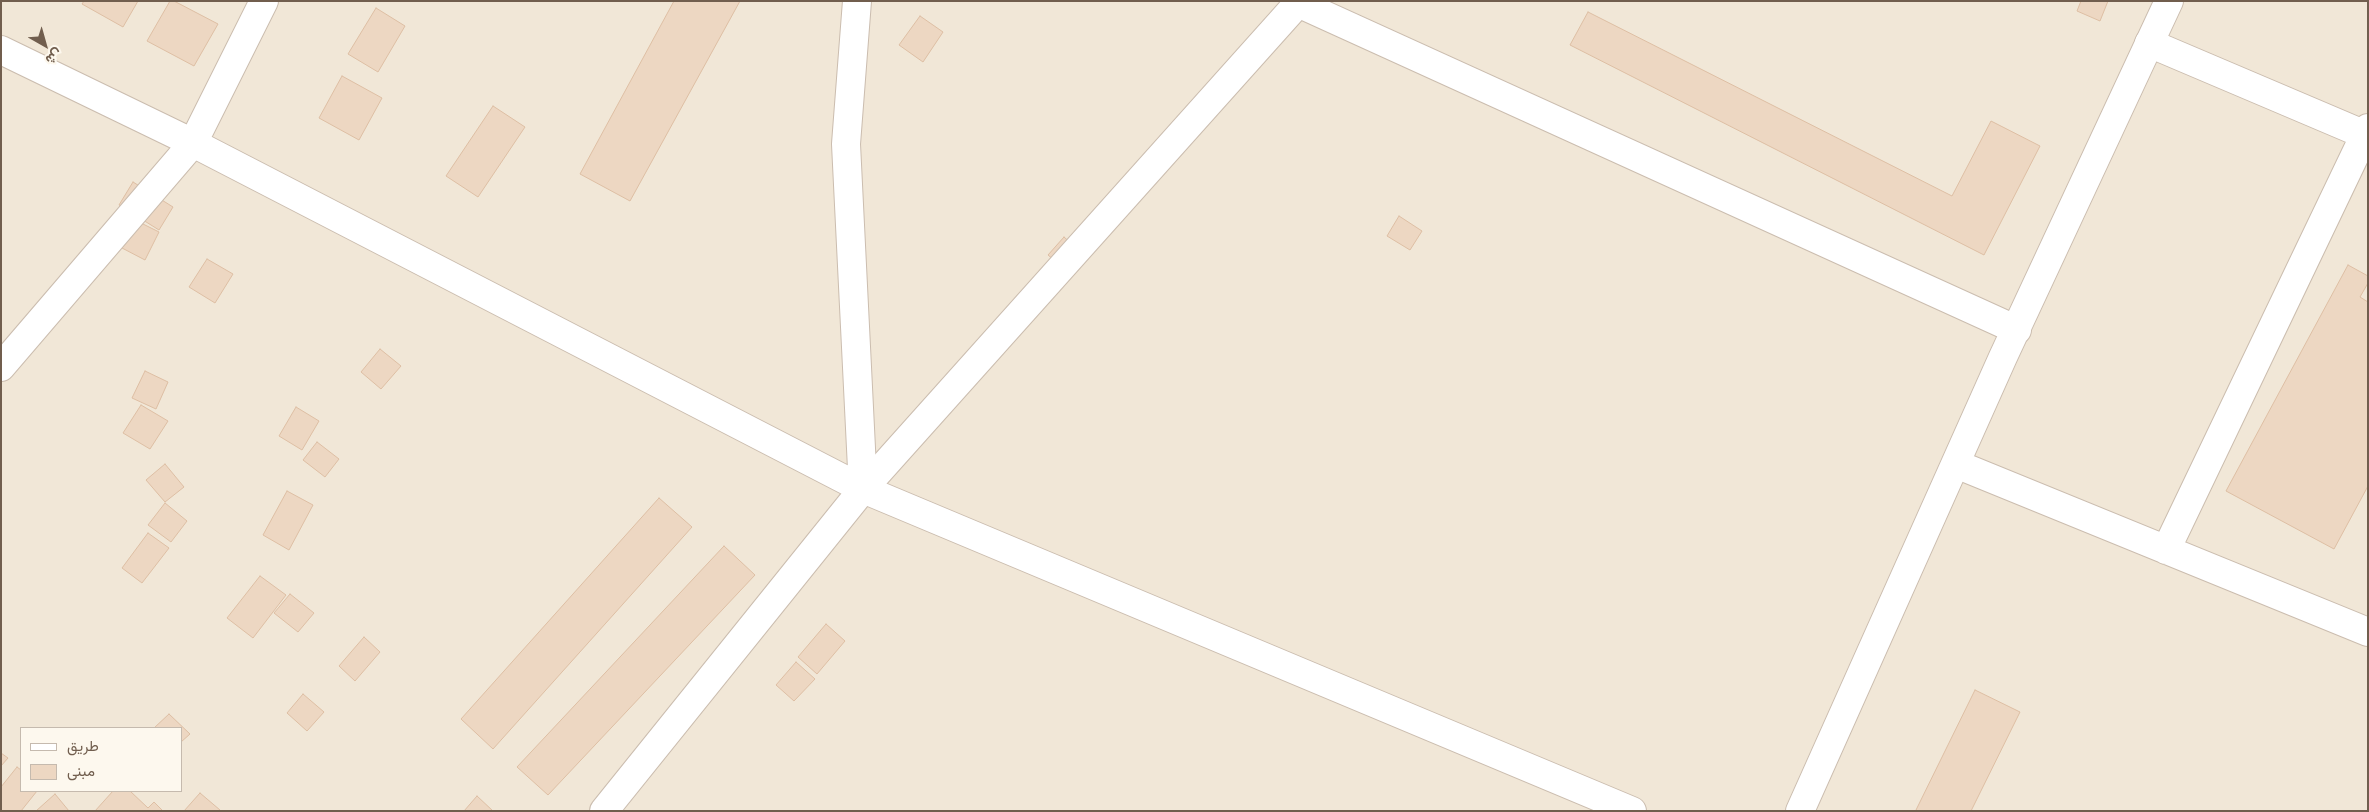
<!DOCTYPE html>
<meta charset="utf-8">
<style>
body{margin:0}
#map{position:relative;width:2369px;height:812px;overflow:hidden;background:#faf5e8;font-family:"Open Sans",Vazirmatn,sans-serif}
canvas{display:block}
.frame{position:absolute;inset:0;border:2px solid #715e4e;pointer-events:none}
.legend{position:absolute;left:20px;top:727px;width:162px;height:65px;box-sizing:border-box;background:#fdf8ee;border:1px solid #c5baae;margin:0;padding:6px 9px;list-style:none;font-size:15px;color:#715e4e}
.legend li{display:flex;align-items:center;gap:10px;height:25px}
.legend b{width:25px;border:1px solid #c5baae}
.north{position:absolute;left:20px;top:20px;width:50px;height:50px;-webkit-text-stroke:4px #fdf8ee;paint-order:stroke;rotate:142deg;font-size:14px;font-weight:700;line-height:20px;text-align:center;color:#715e4e}
.north::after{content:'';display:block;margin:auto;width:18px;height:22px;background:#715e4e;clip-path:polygon(50% 0,100% 100%,50% 72%,0 100%)}
</style>
<div id="map">
<canvas width="2369" height="812"></canvas>
<div class="frame"></div>
<ul class="legend">
<li><b style="height:6px;background:#fff"></b>طريق</li>
<li><b style="height:14px;background:#edd7c2"></b>مبنى</li>
</ul>
<div class="north">ش</div>
</div>
<script>
const ctx = document.querySelector('canvas').getContext('2d');
ctx.lineJoin = 'round';
function fill(path, color) {
  ctx.fillStyle = color;
  ctx.fill(path, 'evenodd');
}
function shape(rows) {
  const path = new Path2D();
  for (const r of rows) {
    path.moveTo(r[0], r[1]);
    for (let i = 2; i < r.length; i += 2) path.lineTo(r[i], r[i + 1]);
  }
  return path;
}
function stroke(path, color, width, dash) {
  ctx.strokeStyle = color;
  ctx.lineWidth = width;
  ctx.lineCap = dash ? 'butt' : 'round';
  ctx.setLineDash(dash || []);
  ctx.stroke(path);
}
fill(shape([
 [1,1,2368,1,2368,811,1,811],
 [21,728,181,728,181,791,21,791]
]), '#f1e7d7');
const building = shape([
 [84,1,138,1,123,27,82,4,84,1],
 [170,1,174,1,218,24,194,66,147,41,170,1],
 [674,1,740,1,630,201,580,174,674,1],
 [2081,1,2108,1,2100,21,2077,11,2081,1],
 [376,8,405,26,378,72,348,54,376,8],
 [1588,12,1952,196,1991,121,2040,146,1984,255,1570,45,1588,12],
 [920,16,943,32,923,62,899,45,920,16],
 [342,76,382,98,359,140,319,118,342,76],
 [493,106,525,127,478,197,446,176,493,106],
 [133,182,173,207,159,230,119,205,133,182],
 [1399,216,1422,231,1410,250,1387,236,1399,216],
 [135,220,159,232,145,260,122,248,135,220],
 [1064,237,1084,255,1068,272,1048,255,1064,237],
 [207,259,233,274,215,303,189,287,207,259],
 [2348,265,2368,276,2368,283,2360,297,2368,302,2368,486,2334,549,2226,491,2348,265],
 [380,349,401,366,381,389,361,372,380,349],
 [145,371,168,382,156,409,132,398,145,371],
 [141,405,168,421,150,449,123,433,141,405],
 [296,407,319,421,302,450,279,436,296,407],
 [317,442,339,459,325,477,303,460,317,442],
 [165,464,184,487,165,502,146,480,165,464],
 [287,491,313,505,289,550,263,535,287,491],
 [659,498,692,527,493,749,461,719,659,498],
 [165,503,187,521,171,542,148,525,165,503],
 [148,533,169,548,142,583,122,568,148,533],
 [724,546,755,575,548,795,517,767,724,546],
 [260,576,286,595,253,638,227,618,260,576],
 [290,594,314,613,298,632,274,613,290,594],
 [826,624,845,641,817,674,798,657,826,624],
 [364,637,380,652,355,681,339,666,364,637],
 [796,662,815,679,794,701,776,685,796,662],
 [1975,690,2020,712,1971,811,1918,811,1916,810,1975,690],
 [303,694,324,712,307,731,287,713,303,694],
 [169,714,190,734,181,742,181,728,154,728,169,714],
 [1,753,8,758,1,766,1,753],
 [17,767,21,770,21,791,37,791,21,811,1,811,1,787,17,767],
 [113,791,130,791,148,808,154,802,163,811,95,811,113,791],
 [200,793,220,810,219,811,184,811,200,793],
 [55,794,69,811,36,811,55,794],
 [477,796,493,811,464,811,477,796]
]);
fill(building, '#edd7c2');
stroke(building, '#debfa4', 1);
const minor = shape([
 [857,1,846,144,863,489],
 [1298,3,2017,330],
 [2149,43,2368,136],
 [1,50,193,143,863,489,1632,811],
 [1,367,193,143,264,1],
 [1956,464,2368,632],
 [2166,550,2368,128]
]);
const tertiary = shape([
 [604,811,863,489,1300,1],
 [1800,811,2003,357,2169,1]
]);
stroke(minor, '#cbbdaf', 30);
stroke(tertiary, '#cbbdaf', 30);
stroke(minor, '#fff', 28);
stroke(tertiary, '#fff', 28);
</script>
